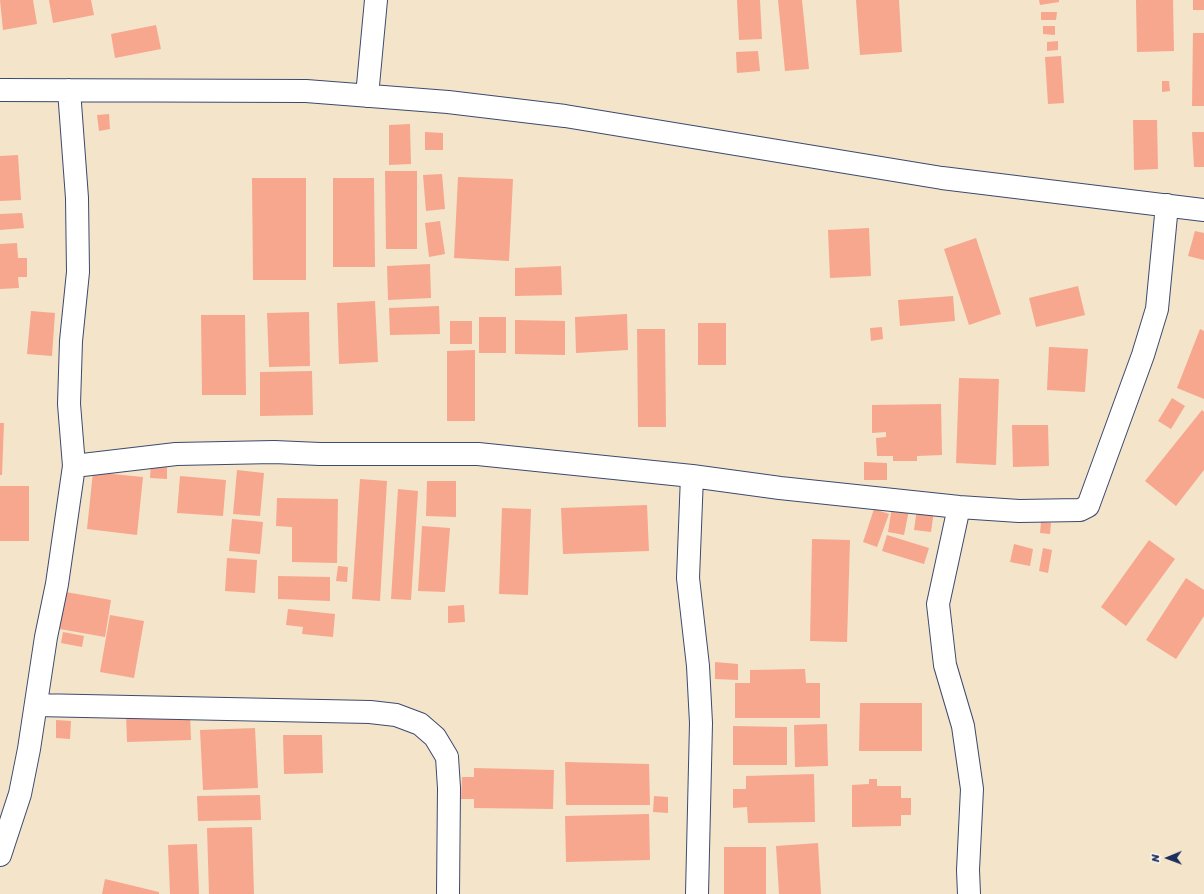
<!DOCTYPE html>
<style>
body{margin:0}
#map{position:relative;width:1204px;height:894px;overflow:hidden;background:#f4e4ca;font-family:Sriracha,sans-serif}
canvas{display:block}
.north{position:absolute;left:1148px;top:838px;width:40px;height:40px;-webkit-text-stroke:3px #fbf7ec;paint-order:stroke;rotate:269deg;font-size:11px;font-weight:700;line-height:16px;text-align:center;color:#1b2f5e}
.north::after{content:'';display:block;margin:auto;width:14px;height:18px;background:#1b2f5e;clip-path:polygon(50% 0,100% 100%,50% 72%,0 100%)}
</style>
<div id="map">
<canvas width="1204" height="894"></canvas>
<div class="north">N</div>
</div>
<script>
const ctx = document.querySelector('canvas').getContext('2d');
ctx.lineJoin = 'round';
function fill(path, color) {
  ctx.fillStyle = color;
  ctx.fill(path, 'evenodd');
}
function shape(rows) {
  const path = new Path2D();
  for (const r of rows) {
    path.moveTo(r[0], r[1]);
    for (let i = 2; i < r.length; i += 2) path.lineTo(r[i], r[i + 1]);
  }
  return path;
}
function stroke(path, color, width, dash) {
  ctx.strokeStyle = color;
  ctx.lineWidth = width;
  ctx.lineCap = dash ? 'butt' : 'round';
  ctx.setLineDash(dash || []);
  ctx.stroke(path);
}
fill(shape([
 [0,0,33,0,37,24,3,30],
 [49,0,91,0,94,15,53,23],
 [737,0,760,0,762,39,739,40],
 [778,0,802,0,809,69,785,71],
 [856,0,899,0,902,52,860,55],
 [1039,0,1059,0,1059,2,1040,5],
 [1136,0,1173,0,1174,51,1137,52],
 [1193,0,1204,0,1204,10,1193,10],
 [1041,12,1057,12,1056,20,1041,20],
 [156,25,161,49,115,58,111,34],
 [1043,26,1055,26,1055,35,1043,34],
 [1193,33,1204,33,1204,106,1192,106],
 [1058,41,1058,50,1047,51,1047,42],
 [758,51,760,71,737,73,736,52],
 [1061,56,1064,103,1048,104,1045,57],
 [1162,81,1169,81,1170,91,1162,92],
 [109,114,110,129,99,131,97,115],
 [1133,120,1157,120,1158,169,1134,170],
 [410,124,411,164,389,165,389,125],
 [425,132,443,133,443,150,425,150],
 [1192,132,1204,132,1204,167,1194,167],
 [18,155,21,200,0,201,0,156],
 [385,171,417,171,417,249,386,249],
 [442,174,445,209,426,211,423,175],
 [458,177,513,179,509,261,454,258],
 [252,178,306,178,306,280,253,280],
 [333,178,374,178,375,267,333,267],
 [22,213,24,228,0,230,0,214],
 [440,221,445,254,429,257,425,223],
 [869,228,871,276,830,278,828,230],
 [1195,231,1204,233,1204,260,1188,256],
 [976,238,1001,314,969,325,944,249],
 [17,243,18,258,27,258,27,277,18,277,19,288,0,289,0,244],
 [430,264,431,298,388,300,387,266],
 [561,266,562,295,515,296,515,268],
 [1078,286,1085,315,1036,327,1029,298],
 [953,296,955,321,900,326,898,300],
 [375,301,378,362,339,364,337,303],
 [439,306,440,334,390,335,389,308],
 [31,311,55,313,52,356,27,354],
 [309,312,310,366,269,367,267,313],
 [627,314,628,350,576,353,575,317],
 [201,315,245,315,246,395,202,395],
 [479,317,506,317,506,353,479,353],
 [515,320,565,321,565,355,515,354],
 [450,321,472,321,472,344,450,344],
 [698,323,726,323,726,365,698,365],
 [882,327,883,339,871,341,870,328],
 [637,329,665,329,666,427,638,427],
 [1200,329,1204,331,1204,399,1177,388],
 [1049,347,1088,349,1085,392,1047,390],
 [475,350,475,421,447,421,447,351],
 [312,371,313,415,260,416,260,372],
 [959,378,999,379,996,465,956,463],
 [1172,398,1185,406,1171,429,1158,421],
 [941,404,942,455,917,456,917,461,893,461,893,456,877,456,876,438,886,437,886,432,872,433,872,405],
 [1202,410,1204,412,1204,470,1176,506,1145,481],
 [0,423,4,423,2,475,0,475],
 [1012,425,1048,425,1049,466,1013,467],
 [864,462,887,463,887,480,864,480],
 [151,463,167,464,167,479,150,478],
 [237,470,264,473,260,516,233,514],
 [93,472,143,477,137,535,87,529],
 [180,476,226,480,223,516,177,513],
 [360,479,387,481,380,601,352,599],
 [427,481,456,481,456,517,426,516],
 [0,486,29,486,29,541,0,541],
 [398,489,418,491,411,600,391,599],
 [277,498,338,499,337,563,292,562,292,527,276,526],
 [647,505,649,551,563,554,561,508],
 [892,507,909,510,904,535,888,532],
 [502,508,531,509,528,595,499,594],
 [874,509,889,514,877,547,863,542],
 [917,509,934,511,931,532,914,530],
 [232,519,263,522,260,554,229,551],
 [1041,522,1051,523,1050,534,1040,533],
 [422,526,450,528,445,592,418,591],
 [887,535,929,548,924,564,882,551],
 [812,539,850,540,847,642,810,641],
 [1149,540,1175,559,1126,626,1101,607],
 [1014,544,1033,549,1030,566,1010,562],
 [1043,548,1052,550,1048,573,1039,571],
 [227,558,257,560,255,593,225,591],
 [338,566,348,567,347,582,336,581],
 [278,576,330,577,330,601,278,599],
 [1186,578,1204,590,1204,616,1176,659,1146,640],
 [60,591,111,600,105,637,54,628],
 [464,605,465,622,448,623,448,606],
 [288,609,335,614,333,637,302,634,303,627,286,625],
 [110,615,144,621,134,678,100,672],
 [63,632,84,636,82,647,61,643],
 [715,662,738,664,738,680,715,679],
 [805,669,806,683,820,683,820,718,735,718,735,683,750,683,750,670],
 [860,703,922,703,922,751,859,751],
 [190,712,191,740,127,742,126,713],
 [56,720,71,721,70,739,56,738],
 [827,724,828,766,795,767,794,725],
 [733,726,787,727,787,765,733,765],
 [255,728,258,788,203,790,200,730],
 [283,735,322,735,323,773,284,774],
 [565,762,649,764,650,805,566,805],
 [474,768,554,770,553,809,474,808,474,799,461,799,462,777,474,777],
 [814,774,815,822,748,823,747,807,733,808,733,789,746,789,746,776],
 [869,779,877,779,877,786,901,786,901,798,911,798,911,815,901,815,901,826,852,827,852,785,869,784],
 [260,795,261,820,198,821,197,796],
 [654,796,668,797,668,813,653,812],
 [649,814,650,860,566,862,565,816],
 [252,827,254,894,209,894,207,828],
 [818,843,821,894,779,894,776,846],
 [197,844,199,894,170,894,168,845],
 [724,847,766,847,766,894,724,894],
 [105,879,159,892,159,894,102,894]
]), '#f7a78e');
const street = shape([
 [0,90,306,91,448,102,565,116,942,178,1204,210],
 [367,96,376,0],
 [74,466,176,454,274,452,320,454,478,454,692,476,780,488,959,507,1019,511,1080,510,1088,506,1143,355,1157,309,1167,205],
 [692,476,688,578,698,666,701,723,697,894],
 [959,507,938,604,945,665,963,726,972,789,968,870,969,894],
 [36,705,370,712,396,715,420,724,435,737,447,757,449,788,448,894],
 [0,855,20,794,29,749,46,637,57,584,74,466,69,404,71,341,78,272,77,198,69,90]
]);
stroke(street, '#3c4a6e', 24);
stroke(street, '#fff', 22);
</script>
